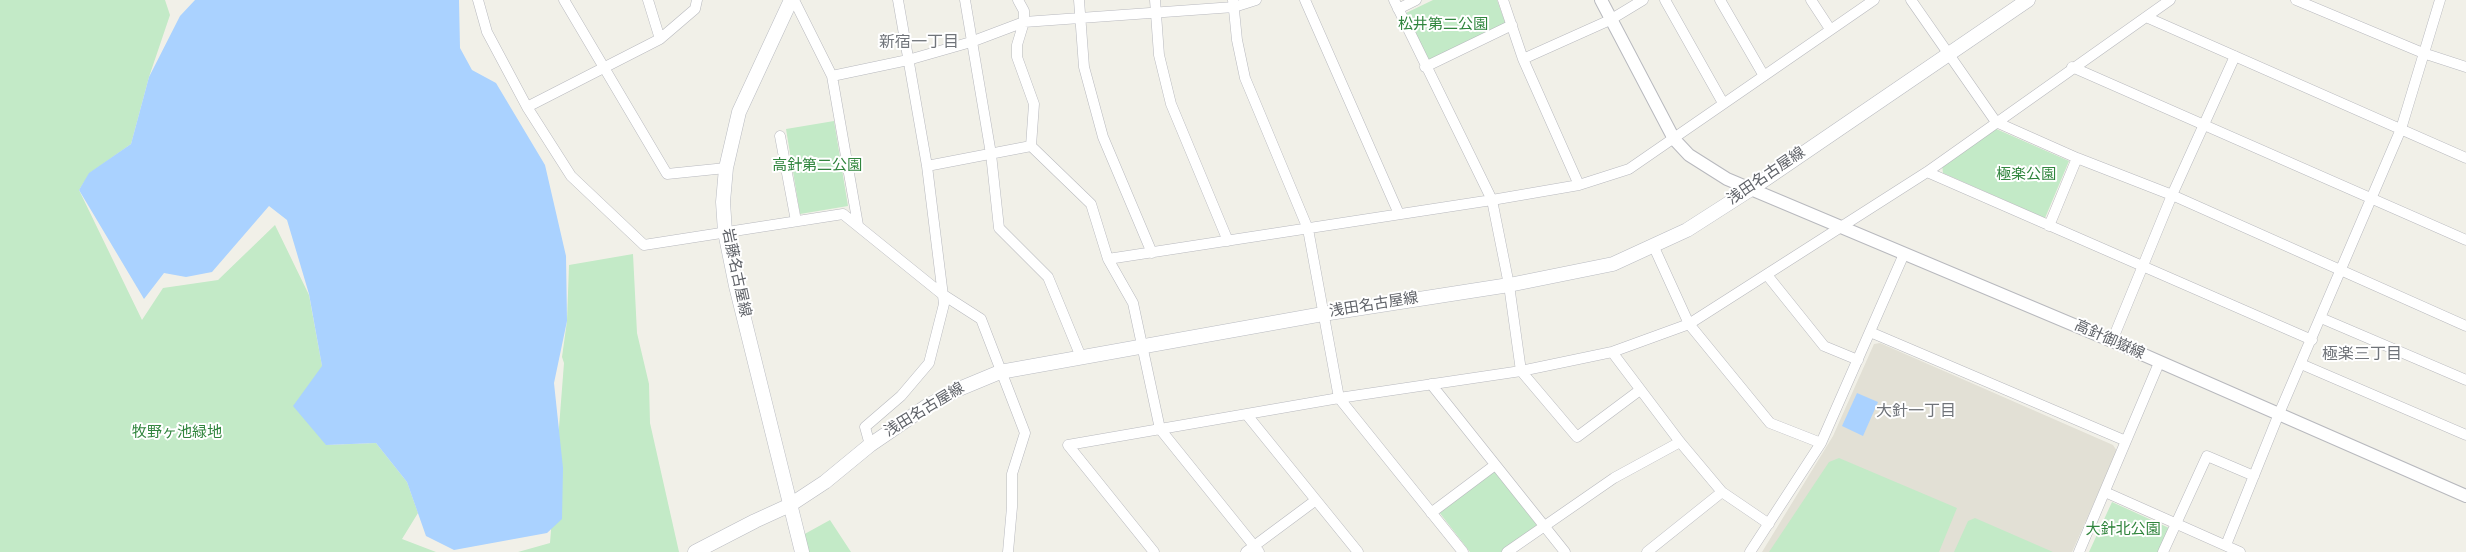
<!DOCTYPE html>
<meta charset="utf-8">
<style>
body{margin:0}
canvas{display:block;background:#f1f0e8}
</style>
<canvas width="2466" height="552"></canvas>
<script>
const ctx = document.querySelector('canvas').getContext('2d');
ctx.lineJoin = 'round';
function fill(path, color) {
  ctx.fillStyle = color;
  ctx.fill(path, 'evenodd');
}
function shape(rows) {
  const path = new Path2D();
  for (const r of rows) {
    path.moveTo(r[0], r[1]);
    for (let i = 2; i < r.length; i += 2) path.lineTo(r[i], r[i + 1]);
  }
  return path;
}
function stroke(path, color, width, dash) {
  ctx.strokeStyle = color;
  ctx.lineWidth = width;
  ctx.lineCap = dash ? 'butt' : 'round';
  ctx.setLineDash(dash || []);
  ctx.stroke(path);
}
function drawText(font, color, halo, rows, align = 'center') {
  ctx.font = font + ' Overpass,"Noto Sans JP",sans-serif';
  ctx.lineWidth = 4;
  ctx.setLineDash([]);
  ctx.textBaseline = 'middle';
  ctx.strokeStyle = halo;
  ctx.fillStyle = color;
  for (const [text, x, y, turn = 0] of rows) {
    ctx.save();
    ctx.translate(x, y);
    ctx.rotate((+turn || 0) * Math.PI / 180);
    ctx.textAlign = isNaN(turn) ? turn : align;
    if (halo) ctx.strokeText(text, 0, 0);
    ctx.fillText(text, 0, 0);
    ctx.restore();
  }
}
fill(shape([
 [1880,343,2113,445,2117,451,2072,552,1762,552,1833,436,1874,344]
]), '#e2e0d5');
fill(shape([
 [0,0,165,0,170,15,149,77,131,144,90,173,79,190,142,320,163,288,218,280,275,225,309,295,322,366,326,445,376,443,407,482,418,513,402,539,436,552,0,552],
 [1433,0,1497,0,1506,25,1432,59,1428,59,1406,13],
 [834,121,848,206,800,214,786,129],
 [1994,128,2069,161,2045,218,1943,173,1942,165],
 [633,254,637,333,649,384,650,423,679,552,518,552,550,543,564,363,562,357,567,321,569,265],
 [1839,458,1957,508,1939,552,1769,552,1829,462],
 [1495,470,1537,525,1501,552,1470,552,1439,512],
 [2112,502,2169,528,2159,552,2089,552],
 [1975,518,2053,552,1954,552,1968,521],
 [830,520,851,552,807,552,801,536]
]), '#c3eac7');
fill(shape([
 [195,0,459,0,460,48,472,70,496,83,545,165,566,256,567,321,554,383,563,468,562,519,547,533,454,550,426,536,407,482,376,443,326,445,293,406,322,366,309,294,287,220,269,206,212,272,186,277,164,273,144,299,79,190,89,173,131,144,149,77,180,16],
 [1857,393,1878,402,1863,436,1842,426]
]), '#aad2ff');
const minor = shape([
 [478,0,487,32,527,107,571,176,644,245,843,214,942,294,981,319,1025,433,1012,474,1012,507,1008,552],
 [564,0,667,174,726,168],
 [648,0,660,39],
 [794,0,832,76,858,225],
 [965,0,991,154,999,228,1048,277,1081,357],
 [1018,0,1024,11,1024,22,1017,45,1017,57,1034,104,1031,146],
 [1079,0,1084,67,1103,137,1152,253],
 [1155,0,1159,55,1171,104,1228,241],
 [1233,0,1237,40,1245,78,1308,229,1339,398,1463,552],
 [1305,0,1399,214],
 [1394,0,1492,200,1509,285,1521,371,1577,437,1640,390],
 [1503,0,1523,59,1579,185],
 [1665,0,1723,103],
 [1720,0,1764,76],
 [1811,0,1830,29],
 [1911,0,1996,122,2077,158,2172,195,2466,326],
 [2296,0,2423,53,2466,67],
 [1398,9,1416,0],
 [2146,17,2466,158],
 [1523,59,1610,20,1643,0],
 [1425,67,1512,25],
 [2072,67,2466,240],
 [832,76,908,60,971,42,1024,22,1234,7,1256,0],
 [527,107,660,39,695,9,697,0],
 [780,136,796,221],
 [927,166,1031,146,1091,204,1108,259,1133,303,1160,429,1259,552],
 [1927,172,2312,340],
 [2049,226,2077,158],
 [1653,245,1689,324,1770,423,1821,443],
 [1108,259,1492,200,1579,185,1629,169,1874,0],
 [1767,275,1824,346,1858,360],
 [2321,318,2466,380],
 [1870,332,2126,441],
 [2112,341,2172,195,2235,56],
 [1612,352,1680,442,1722,492,1769,524],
 [2301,364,2466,435],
 [1431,384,1565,552],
 [1247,415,1358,552],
 [870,445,865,427,901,396,929,363,944,304,927,166,898,0],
 [2105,492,2240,552],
 [1431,513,1495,465],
 [2226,545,2278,416,2401,129,2440,0],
 [1154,552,1068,445,1339,398,1521,371,1612,352,1689,324,1927,172,2170,0],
 [1246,552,1316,500],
 [1507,552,1614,478,1680,442],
 [1647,552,1722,492],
 [1750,552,1821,443,1904,254],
 [2079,552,2159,363],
 [2163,552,2207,456,2254,476]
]);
const tertiary = shape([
 [1601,0,1674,139,1689,155,1727,179,2112,341,2466,496]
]);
const secondary = shape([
 [791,0,739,112,726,168,723,202,725,232,736,286,802,552],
 [695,552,755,521,790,505,825,482,870,445,927,406,959,389,1000,372,1323,314,1509,285,1613,264,1687,230,1751,189,2028,0]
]);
stroke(minor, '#b8b9be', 11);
stroke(tertiary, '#b8b9be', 14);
stroke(secondary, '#b9bbc1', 15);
stroke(minor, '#fff', 10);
stroke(tertiary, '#fff', 12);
stroke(secondary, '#fff', 14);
drawText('15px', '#30853d', '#fff', [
 ["松井第二公園",1443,26],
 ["高針第二公園",817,167],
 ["極楽公園",2026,176],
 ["牧野ヶ池緑地",177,434],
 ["大針北公園",2123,531]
]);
drawText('15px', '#5f6268', '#fff', [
 ["浅田名古屋線",1767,177,-34],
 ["岩藤名古屋線",735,273,78],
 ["浅田名古屋線",1374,306,-9],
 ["高針御嶽線",2109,341,24],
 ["浅田名古屋線",925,411,-31]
]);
drawText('16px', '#70747a', '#fff', [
 ["新宿一丁目",919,44],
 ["極楽三丁目",2362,356],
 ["大針一丁目",1916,413]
]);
</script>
